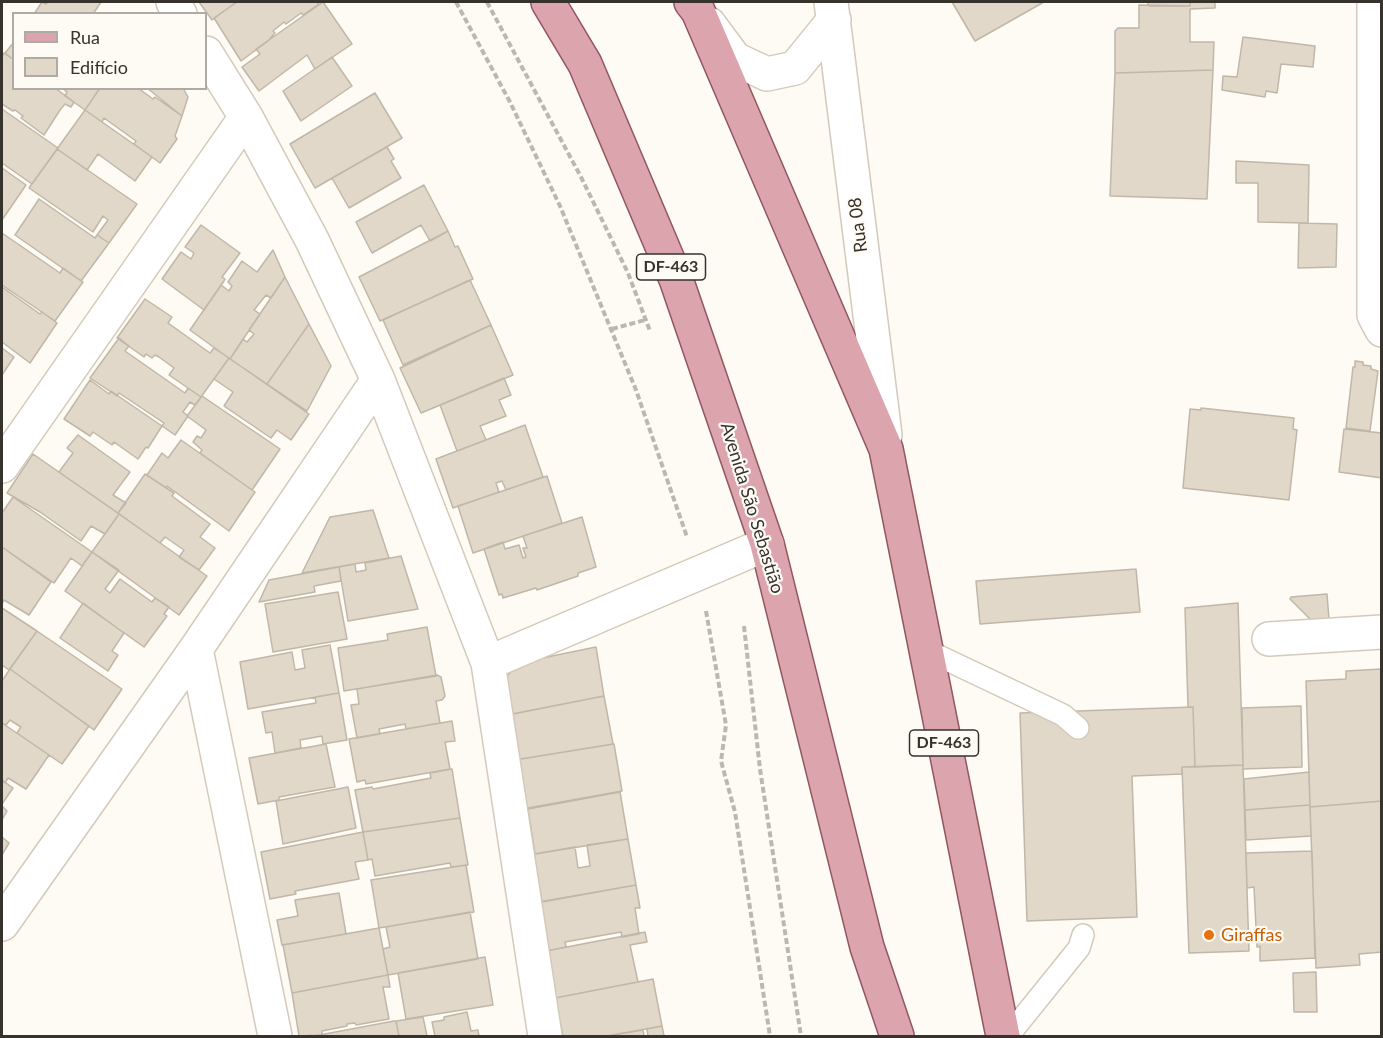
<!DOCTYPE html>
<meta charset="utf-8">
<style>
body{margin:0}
#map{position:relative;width:1383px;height:1038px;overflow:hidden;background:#fefaf4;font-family:Lato,sans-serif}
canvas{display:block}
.frame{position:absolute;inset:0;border:3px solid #36322c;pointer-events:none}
.legend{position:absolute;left:12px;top:12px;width:195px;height:78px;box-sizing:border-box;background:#fefaf4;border:2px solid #aeaaa4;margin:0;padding:8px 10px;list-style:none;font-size:18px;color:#36322c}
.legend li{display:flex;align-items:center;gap:12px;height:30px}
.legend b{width:30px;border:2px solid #aeaaa4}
</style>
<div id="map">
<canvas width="1383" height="1038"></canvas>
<div class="frame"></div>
<ul class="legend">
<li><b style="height:8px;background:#dca5ad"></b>Rua</li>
<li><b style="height:16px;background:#e1d8c9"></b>Edifício</li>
</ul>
</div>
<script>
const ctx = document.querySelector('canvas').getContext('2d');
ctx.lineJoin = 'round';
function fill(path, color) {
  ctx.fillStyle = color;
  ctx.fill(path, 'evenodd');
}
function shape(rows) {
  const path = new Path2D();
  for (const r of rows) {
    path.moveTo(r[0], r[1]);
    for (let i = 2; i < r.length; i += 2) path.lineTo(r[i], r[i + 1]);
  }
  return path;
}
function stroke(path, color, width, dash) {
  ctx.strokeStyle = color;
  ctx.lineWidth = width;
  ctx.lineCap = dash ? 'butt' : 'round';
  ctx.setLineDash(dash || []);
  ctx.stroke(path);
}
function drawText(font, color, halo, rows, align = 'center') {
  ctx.font = font + ' Lato,sans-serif';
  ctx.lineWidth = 4.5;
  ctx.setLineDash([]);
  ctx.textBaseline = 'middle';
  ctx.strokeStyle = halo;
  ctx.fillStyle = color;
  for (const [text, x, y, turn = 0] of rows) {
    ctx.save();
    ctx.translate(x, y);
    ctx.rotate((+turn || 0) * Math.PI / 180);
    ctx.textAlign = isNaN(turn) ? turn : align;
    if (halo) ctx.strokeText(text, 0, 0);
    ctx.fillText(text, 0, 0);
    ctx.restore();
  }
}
const building = shape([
 [42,2,46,4,48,2,101,2,93,14,34,14,42,2],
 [199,2,234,2,235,3,212,20,199,2],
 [237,2,317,2,319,4,303,15,301,13,286,24,284,22,273,31,275,33,268,41,241,61,214,18,237,2],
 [323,2,352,44,315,69,307,55,259,91,242,67,260,54,256,49,323,2],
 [952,2,1044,2,975,41,952,2],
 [1147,2,1190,2,1190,6,1149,6,1147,2],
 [1190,2,1215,2,1215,8,1190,9,1190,42,1214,42,1213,70,1115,73,1115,31,1118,28,1139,28,1139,5,1190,6,1190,2],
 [1243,37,1315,46,1313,67,1281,64,1277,93,1266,91,1265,97,1222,90,1223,76,1237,77,1243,37],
 [14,42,14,60,5,53,14,42],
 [4,53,14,60,14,88,55,88,74,102,71,107,65,104,60,110,44,135,21,118,23,116,15,110,13,111,2,104,2,57,4,53],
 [332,57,352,86,301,121,283,91,332,57],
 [1213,70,1207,199,1110,196,1115,73,1213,70],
 [62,88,100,88,85,110,65,96,67,92,62,88],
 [100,88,138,88,153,99,155,97,182,116,175,136,177,139,160,163,134,144,136,141,104,118,102,122,85,110,100,88],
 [147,88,183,88,188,97,182,116,147,88],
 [375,93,402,138,315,188,290,144,375,93],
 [2,109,58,148,32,184,2,163,2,109],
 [85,110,152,157,135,181,98,154,87,170,57,149,85,110],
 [387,147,394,159,391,161,401,178,349,208,332,178,387,147],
 [57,149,137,204,109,243,97,235,108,220,103,216,93,232,29,188,57,149],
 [1236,161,1309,165,1308,223,1258,222,1258,183,1236,183,1236,161],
 [2,168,26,185,2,220,2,168],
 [424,185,448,231,430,241,421,225,372,253,356,222,424,185],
 [39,199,95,238,97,235,109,243,81,281,15,235,39,199],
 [1299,223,1337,224,1336,267,1298,268,1299,223],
 [201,225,240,253,222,277,225,279,224,281,204,310,162,279,181,252,191,259,194,253,185,247,201,225],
 [448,231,455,247,458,246,473,279,380,321,359,277,448,231],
 [2,233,60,273,63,268,83,282,55,321,2,285,2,233],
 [273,250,285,277,271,298,266,295,254,310,260,314,230,359,190,330,221,285,229,291,232,286,228,282,242,261,257,272,273,250],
 [285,277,309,324,267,384,230,359,243,339,247,342,254,334,249,330,285,277],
 [470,280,491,325,403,365,383,320,470,280],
 [2,287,40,314,42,312,57,323,30,363,2,342,2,287],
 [145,299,172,317,168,323,210,353,214,348,229,358,201,397,169,375,174,368,159,357,155,355,152,358,146,354,144,357,117,338,145,299],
 [309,324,331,366,307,411,267,384,309,324],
 [491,325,513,375,421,413,400,368,491,325],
 [119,338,129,346,125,351,185,393,188,388,201,397,195,405,190,402,183,412,188,416,175,435,162,426,164,423,119,393,117,396,90,378,119,338],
 [2,348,14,357,2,375,2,348],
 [229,358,309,414,291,440,277,430,271,438,224,406,233,392,214,379,229,358],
 [1355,361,1363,362,1363,365,1371,366,1371,369,1378,371,1370,431,1346,428,1353,367,1355,367,1355,361],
 [504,378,511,395,499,400,506,416,480,426,486,440,457,451,440,405,504,378],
 [90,380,109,394,111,391,162,426,148,448,146,447,138,459,114,442,112,445,93,432,90,436,64,419,90,380],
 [202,396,280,449,252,490,200,453,202,450,193,442,197,436,201,438,206,430,187,416,202,396],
 [1201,408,1294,418,1293,429,1297,430,1289,500,1183,488,1190,409,1201,410,1201,408],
 [525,425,543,477,506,490,502,481,496,483,499,492,453,508,436,459,525,425],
 [1344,429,1382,433,1382,478,1339,472,1344,429],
 [78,435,130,472,113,495,126,503,118,513,59,472,73,453,67,448,78,435],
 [181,440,255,492,229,531,167,486,166,488,147,475,162,453,168,458,181,440],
 [33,454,119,514,105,534,91,526,81,541,40,512,7,493,33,454],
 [145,474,174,493,172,496,210,524,200,537,215,548,199,570,179,557,184,550,165,537,160,543,118,513,145,474],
 [547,476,562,523,473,553,458,506,547,476],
 [13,497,92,552,82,566,71,558,54,583,2,547,2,513,13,497],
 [373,510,389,558,302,573,330,517,373,510],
 [119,514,207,576,179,615,92,552,119,514],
 [582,517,596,567,578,573,578,576,537,590,536,588,503,598,502,594,499,595,484,549,503,542,505,549,519,545,523,558,526,557,523,548,527,548,523,536,582,517],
 [2,547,51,582,29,615,4,600,2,604,2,547],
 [92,552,119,570,105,589,110,593,120,579,152,602,155,598,169,607,164,614,167,616,144,647,65,591,92,552],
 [401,556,418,609,348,621,339,567,355,564,356,572,366,570,365,563,401,556],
 [339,567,341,581,314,586,315,592,259,602,269,580,339,567],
 [1136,569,1140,612,980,624,976,581,1136,569],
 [338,592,347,639,273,652,265,604,338,592],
 [1327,594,1329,619,1312,621,1290,599,1291,597,1327,594],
 [83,603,124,633,112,651,118,655,108,671,60,638,83,603],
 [1238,603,1243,765,1195,767,1193,707,1188,707,1185,608,1238,603],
 [2,608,37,631,9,670,2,665,2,608],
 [427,627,436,676,344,691,338,648,388,640,387,634,427,627],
 [37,631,122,689,94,730,10,669,37,631],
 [330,645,339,693,248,709,240,662,292,652,295,670,305,668,302,650,330,645],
 [596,647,604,696,508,715,502,682,518,663,596,647],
 [10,669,89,726,62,764,17,733,21,727,10,720,6,725,2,723,2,681,10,669],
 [1382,669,1382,801,1310,807,1306,681,1346,679,1346,671,1382,669],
 [437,675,441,677,445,696,442,700,436,701,440,723,406,729,405,724,379,729,380,734,357,738,351,705,359,704,357,689,437,675],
 [339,693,347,740,323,744,322,736,300,740,301,748,275,753,272,732,266,733,262,712,316,703,315,697,339,693],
 [604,696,613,744,509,761,502,716,604,696],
 [1301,706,1302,767,1243,769,1242,708,1301,706],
 [1193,707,1195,767,1182,767,1182,774,1132,776,1137,917,1027,921,1020,713,1193,707],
 [452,721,455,741,445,742,450,769,366,784,365,780,357,782,349,739,452,721],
 [2,723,49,755,26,789,8,778,5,783,2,781,2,723],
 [326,744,335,787,279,797,279,800,258,804,249,758,326,744],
 [614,744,622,791,517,810,508,761,614,744],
 [1243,765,1249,951,1189,953,1182,767,1243,765],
 [452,769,460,818,363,832,355,790,372,787,373,789,431,778,430,773,452,769],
 [1309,772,1310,805,1245,810,1244,779,1309,772],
 [2,780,13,788,2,804,2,780],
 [348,787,356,828,283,844,276,801,348,787],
 [620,792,628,839,535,854,528,809,620,792],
 [1382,801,1382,952,1359,954,1360,965,1316,968,1310,807,1382,801],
 [1310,805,1311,836,1246,840,1245,810,1310,805],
 [2,806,7,811,2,820,2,806],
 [460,818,468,865,451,867,450,863,375,876,372,859,368,860,363,832,460,818],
 [363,832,368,860,355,862,359,879,295,891,296,894,270,899,261,852,363,832],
 [2,837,9,843,2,855,2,837],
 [628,839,636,885,542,902,534,854,575,847,578,868,590,866,587,845,628,839],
 [1312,851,1315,958,1260,961,1260,946,1257,947,1254,887,1247,888,1246,853,1312,851],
 [466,865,474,912,379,928,371,880,466,865],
 [636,885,640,908,635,908,639,934,622,937,621,932,565,942,566,947,547,951,539,902,636,885],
 [339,893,346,934,282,945,277,920,298,916,295,900,339,893],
 [470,912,478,959,388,975,383,949,390,947,386,927,470,912],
 [379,928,388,975,292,993,283,945,379,928],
 [645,932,647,942,630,945,638,982,555,998,546,951,645,932],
 [485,957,493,1005,406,1019,398,973,485,957],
 [1316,972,1317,1012,1294,1012,1293,973,1316,972],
 [388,975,390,987,383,987,389,1019,356,1025,355,1023,347,1024,347,1026,322,1031,322,1035,299,1036,292,993,388,975],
 [653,979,662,1026,607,1036,563,1036,555,998,653,979],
 [467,1012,471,1031,478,1030,479,1036,435,1036,432,1022,444,1020,444,1017,467,1012],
 [423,1017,427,1036,399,1036,396,1021,423,1017],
 [394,1021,396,1021,399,1036,314,1036,394,1021],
 [662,1026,664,1036,648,1036,647,1029,662,1026],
 [643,1030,644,1036,607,1036,643,1030]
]);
fill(building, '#e1d8c9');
stroke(building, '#c0b7a9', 1.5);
const service = shape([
 [926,650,1063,715,1078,728],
 [1008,1036,1079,948,1083,935]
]);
const minor = shape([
 [173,2,180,14],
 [831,2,885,435],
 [1374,2,1374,315,1382,330],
 [709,24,735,59,767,74,795,68,834,20],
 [206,53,246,117,312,240,378,380,488,663,545,1036],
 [2,466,246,117],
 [1269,639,1382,632],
 [196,649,275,1036],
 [488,663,767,544],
 [2,924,196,649,378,380]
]);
const primary = shape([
 [548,2,585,64,676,279,767,544,867,947,897,1036],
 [691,2,698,11,886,449,1003,1036]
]);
stroke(service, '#d3cabb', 24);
stroke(minor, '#d3cabb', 36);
stroke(primary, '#93565d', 36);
stroke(shape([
 [456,2,510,102,560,206,636,390,687,537],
 [487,2,581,177,628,273,650,331],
 [612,329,645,320],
 [706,611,726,725,721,761,735,812,770,1036],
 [744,626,760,769,801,1036]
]), '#bbb7b1', 4, [6, 3]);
stroke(service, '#fff', 21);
stroke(minor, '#fff', 33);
stroke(primary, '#dca5ad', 33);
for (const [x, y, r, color] of [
 [1209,935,6,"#e8710a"]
]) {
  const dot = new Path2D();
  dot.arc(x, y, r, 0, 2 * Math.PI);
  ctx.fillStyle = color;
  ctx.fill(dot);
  stroke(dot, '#fefaf4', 2);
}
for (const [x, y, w] of [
 [671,267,69],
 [944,743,69]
]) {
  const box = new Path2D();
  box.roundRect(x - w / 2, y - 13, w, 26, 4.5);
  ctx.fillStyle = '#fefaf4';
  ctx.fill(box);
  stroke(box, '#36322c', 1.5);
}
drawText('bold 16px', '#36322c', null, [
 ["DF-463",671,267],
 ["DF-463",944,743]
]);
drawText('18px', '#36322c', '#fefaf4', [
 ["Rua 08",858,225,-97],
 ["Avenida São Sebastião",752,508,73]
]);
drawText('18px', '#c56008', '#fefaf4', [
 ["Giraffas",1221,935]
], 'left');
</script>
